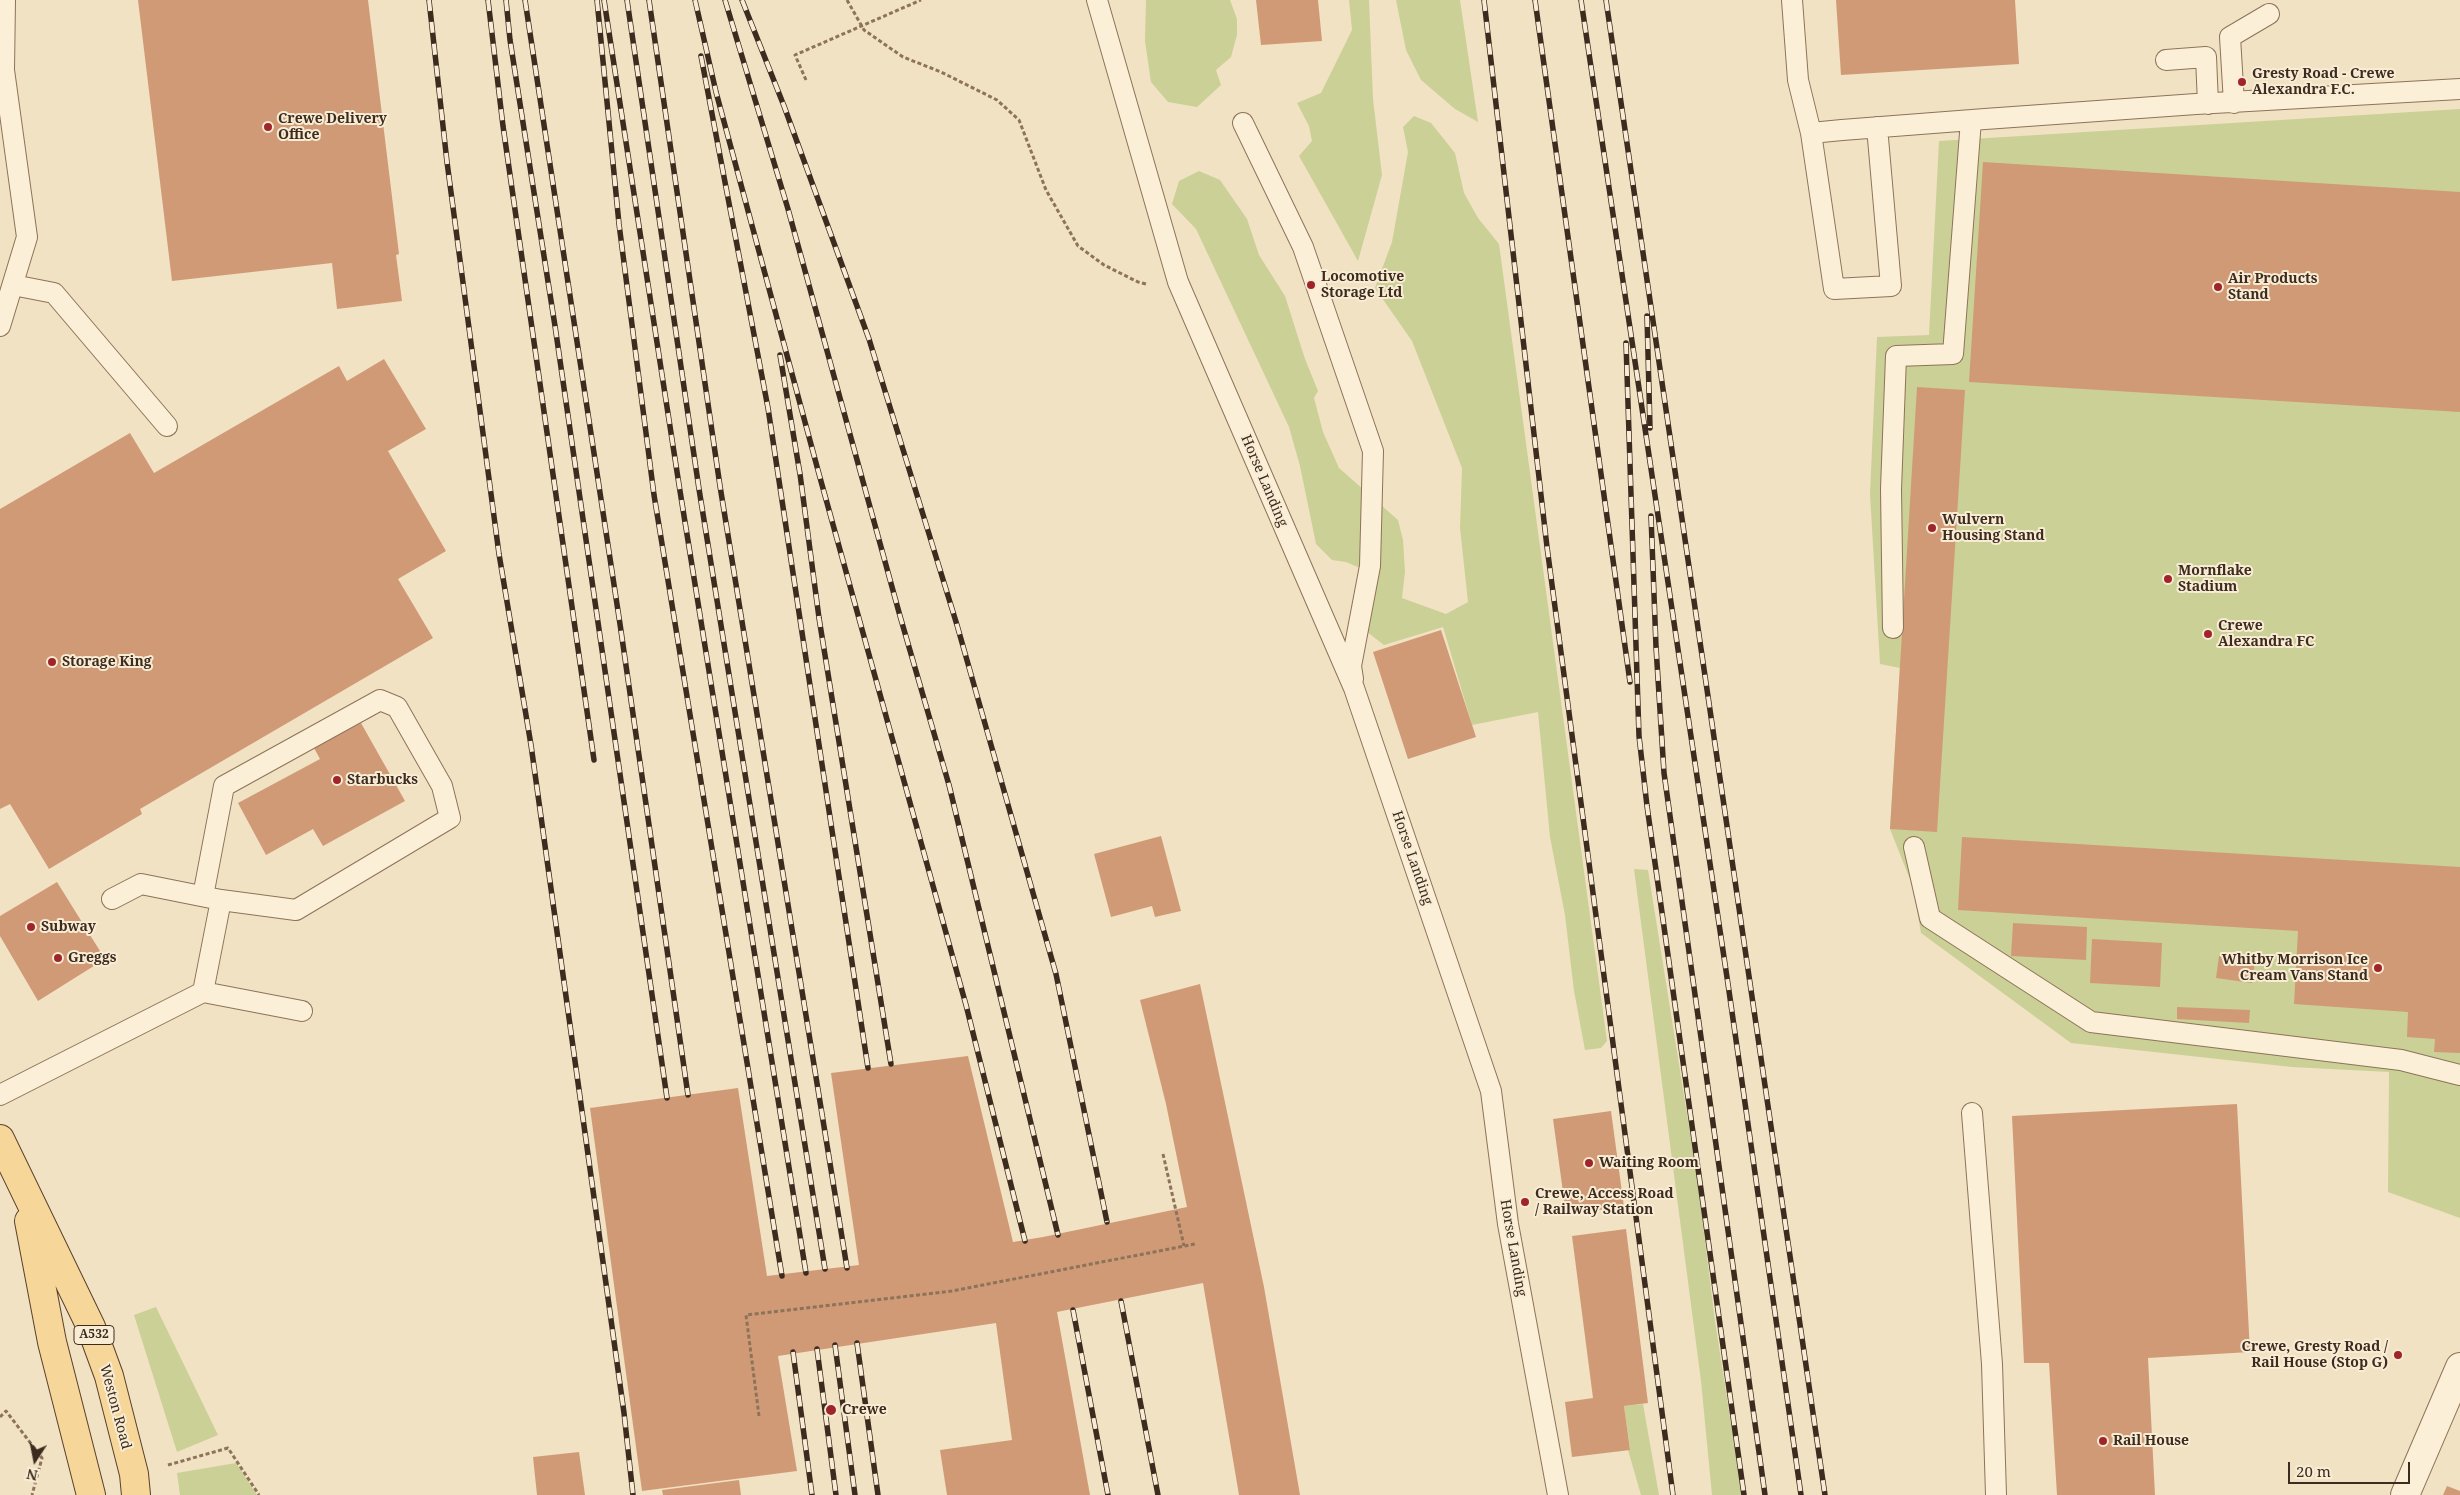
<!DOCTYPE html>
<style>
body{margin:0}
#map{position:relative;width:2460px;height:1495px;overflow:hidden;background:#f1e2c3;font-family:"Noto Serif",serif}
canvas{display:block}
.north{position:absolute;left:10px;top:1435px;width:50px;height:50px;-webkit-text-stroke:4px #f8ecd4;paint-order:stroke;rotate:191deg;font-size:14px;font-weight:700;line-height:20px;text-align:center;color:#3c2b1e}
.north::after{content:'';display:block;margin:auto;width:18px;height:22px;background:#3c2b1e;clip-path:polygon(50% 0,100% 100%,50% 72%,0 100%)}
.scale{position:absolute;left:2288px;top:1462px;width:122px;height:22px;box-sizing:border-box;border:2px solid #3c2b1e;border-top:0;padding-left:6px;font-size:15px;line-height:18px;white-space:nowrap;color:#3c2b1e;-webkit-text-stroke:4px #f8ecd4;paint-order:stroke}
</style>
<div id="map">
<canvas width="2460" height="1495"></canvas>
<div class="north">N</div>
<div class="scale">20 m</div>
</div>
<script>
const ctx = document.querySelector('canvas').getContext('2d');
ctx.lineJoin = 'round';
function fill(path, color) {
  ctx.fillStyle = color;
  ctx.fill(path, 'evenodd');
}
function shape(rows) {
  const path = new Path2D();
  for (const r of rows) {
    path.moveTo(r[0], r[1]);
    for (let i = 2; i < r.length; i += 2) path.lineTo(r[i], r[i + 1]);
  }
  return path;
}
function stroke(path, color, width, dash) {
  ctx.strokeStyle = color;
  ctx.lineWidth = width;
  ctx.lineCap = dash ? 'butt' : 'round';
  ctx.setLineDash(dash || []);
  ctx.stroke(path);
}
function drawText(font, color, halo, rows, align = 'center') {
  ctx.font = font + ' "Noto Serif",serif';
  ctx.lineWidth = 4;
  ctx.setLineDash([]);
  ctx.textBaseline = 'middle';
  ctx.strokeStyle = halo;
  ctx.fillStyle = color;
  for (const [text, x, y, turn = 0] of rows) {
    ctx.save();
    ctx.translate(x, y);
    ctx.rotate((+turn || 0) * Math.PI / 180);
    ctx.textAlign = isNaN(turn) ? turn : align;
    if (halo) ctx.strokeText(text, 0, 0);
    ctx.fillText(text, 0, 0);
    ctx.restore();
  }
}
fill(shape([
 [1146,0,1230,0,1237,19,1237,35,1231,57,1216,70,1221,85,1197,107,1168,102,1151,82,1145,41],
 [1349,0,1369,0,1373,99,1382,175,1358,261,1299,156,1312,141,1309,126,1297,103,1321,93,1352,30],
 [1396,0,1460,0,1478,122,1455,109,1421,80,1406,50],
 [2460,109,2460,1218,2388,1192,2389,1072,2292,1067,2071,1043,1921,933,1913,887,1890,829,1900,668,1880,664,1870,494,1877,337,1929,335,1939,141],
 [1414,116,1431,123,1455,153,1464,193,1478,218,1499,244,1607,1041,1601,1048,1585,1050,1574,991,1565,915,1550,837,1538,712,1472,725,1443,627,1384,645,1362,628,1367,571,1346,562,1332,560,1316,544,1300,466,1289,427,1196,229,1172,204,1179,181,1199,171,1220,180,1247,219,1259,255,1285,296,1305,359,1318,391,1314,398,1323,432,1339,468,1398,520,1403,540,1405,572,1402,598,1446,614,1468,602,1460,528,1462,468,1412,341,1375,288,1392,242,1408,152,1403,127],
 [1634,869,1648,870,1697,1177,1715,1321,1742,1495,1712,1495,1701,1381],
 [156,1307,218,1435,177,1452,134,1315],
 [1643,1404,1659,1495,1641,1495,1628,1450,1630,1449,1624,1406],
 [236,1463,257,1495,180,1495,177,1473]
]), '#cbd096');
fill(shape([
 [138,0,368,0,399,254,396,255,402,301,337,309,332,263,172,281],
 [1256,0,1318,0,1322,41,1261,45],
 [1836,0,2015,0,2019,64,1841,75],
 [1983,162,2460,192,2460,412,1969,382],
 [384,359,426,429,388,451,446,551,398,579,433,638,140,809,142,814,49,869,10,804,0,809,0,509,130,433,154,473,339,366,347,381],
 [1917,387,1965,390,1937,832,1890,829],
 [1441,630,1476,737,1408,759,1373,652],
 [361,723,405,801,323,846,313,829,266,855,238,803,320,759,314,748],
 [1161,836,1181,911,1155,917,1152,906,1111,917,1094,854],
 [1962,837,2460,867,2460,1053,2434,1052,2435,1039,2407,1037,2408,1012,2294,1004,2298,931,1958,910],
 [57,882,105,959,38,1001,0,936,0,916],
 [2013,923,2087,927,2086,960,2011,956],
 [2092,939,2162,943,2160,987,2090,983],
 [2219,956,2255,961,2252,983,2216,978],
 [1200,984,1264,1287,1300,1495,1239,1495,1203,1283,1057,1312,1090,1495,947,1495,940,1450,1012,1440,996,1323,778,1356,797,1471,642,1491,590,1108,738,1088,767,1276,859,1265,831,1073,968,1056,1013,1242,1043,1237,1187,1207,1166,1104,1140,1000],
 [2177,1007,2250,1010,2249,1023,2177,1019],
 [2237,1104,2250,1352,2148,1358,2155,1495,2057,1495,2049,1363,2024,1363,2012,1116],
 [1611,1111,1624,1207,1566,1214,1553,1119],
 [1626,1229,1648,1403,1624,1406,1630,1450,1572,1457,1565,1402,1593,1398,1572,1236],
 [579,1452,585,1495,537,1495,533,1457],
 [739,1480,741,1495,663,1495,662,1490],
 [2447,1486,2460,1491,2460,1495,2443,1495]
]), '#d19a77');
const service = shape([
 [1097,0,1178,282,1354,688,1491,1091,1508,1224,1558,1495],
 [1792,0,1798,80,1811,133],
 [2166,60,2206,57,2208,104],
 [2234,103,2230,37,2269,14],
 [1243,123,1303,247,1373,451,1370,566,1351,666,1353,679],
 [1877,127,1891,286,1834,289,1811,133,1842,130,1985,119,2196,104,2460,89],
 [13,285,54,293,167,426],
 [0,326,27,237,4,70,5,0],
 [1893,628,1891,489,1896,356,1953,354,1971,120],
 [1914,847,1930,918,2091,1022,2401,1060,2460,1075],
 [112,899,141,884,221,900,296,910,450,818,442,786,397,707,380,700,224,786,203,896],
 [203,992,221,900],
 [0,1095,203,992,302,1011],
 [1972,1113,1992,1364,1996,1495]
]);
const tertiary = shape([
 [2405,1495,2460,1367]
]);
const primary = shape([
 [0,1139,91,1327,109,1376,134,1474,136,1495],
 [29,1221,52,1342,91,1495]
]);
stroke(service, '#8d7359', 22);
stroke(tertiary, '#8d7359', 30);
stroke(primary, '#5a412d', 30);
stroke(shape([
 [847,0,864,30,903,57,941,72,997,100,1019,120,1046,190,1078,246,1104,265,1138,282,1146,284],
 [806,80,795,55,921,0],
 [1163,1154,1184,1246],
 [0,1417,6,1411,42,1458,32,1495],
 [168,1465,228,1448,259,1495]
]), '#8d7359', 3, [4, 2.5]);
stroke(service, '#fbefd7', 20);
stroke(tertiary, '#fbefd7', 28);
stroke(primary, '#f6d699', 28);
const rail = shape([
 [429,0,447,162,499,554,531,745,624,1413,633,1495],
 [488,0,503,126,594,760],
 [506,0,510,40,555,326,667,1098],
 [525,0,620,624,688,1095],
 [597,0,619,224,654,495,782,1276],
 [604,0,680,491,806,1273],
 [627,0,699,489,825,1269],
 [649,0,720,486,847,1268],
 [695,0,716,92,819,474,966,1005,1025,1241],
 [725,0,788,209,900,616,949,785,1058,1235],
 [742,0,784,106,869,339,957,625,1056,974,1107,1222],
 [1484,0,1547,547,1673,1495],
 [1535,0,1630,682],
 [1581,0,1728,984,1801,1495],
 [1606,0,1825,1495],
 [701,56,768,408,868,1068],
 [1647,316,1650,428],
 [1626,343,1639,736,1647,806,1744,1495],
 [780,355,800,474,819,618,891,1064],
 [1651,516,1656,647,1664,773,1765,1495],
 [1121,1301,1158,1495],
 [1073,1310,1108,1495],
 [857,1343,878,1495],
 [835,1345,855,1495],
 [817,1349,836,1495],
 [793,1352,812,1495]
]);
stroke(rail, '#3c2b1e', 5.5);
stroke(rail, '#f8ecd4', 4, [11]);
stroke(shape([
 [759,1416,746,1315,952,1291,1195,1244]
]), '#8d7359', 3, [4, 2.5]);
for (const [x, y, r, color] of [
 [2242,82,5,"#9f252a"],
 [268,127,5,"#9f252a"],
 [1311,285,5,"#9f252a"],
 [2218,287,5,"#9f252a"],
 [1932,528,5,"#9f252a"],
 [2168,579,5,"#9f252a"],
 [2208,634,5,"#9f252a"],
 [52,662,5,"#9f252a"],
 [337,780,5,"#9f252a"],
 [31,927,5,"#9f252a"],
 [58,958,5,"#9f252a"],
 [2378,968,5,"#9f252a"],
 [1589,1163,5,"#9f252a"],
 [1525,1202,5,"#9f252a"],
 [2398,1355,5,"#9f252a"],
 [831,1410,6,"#9f252a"],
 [2103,1441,5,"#9f252a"]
]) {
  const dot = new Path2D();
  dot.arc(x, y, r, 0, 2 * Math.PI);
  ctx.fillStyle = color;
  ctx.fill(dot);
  stroke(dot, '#f8ecd4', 2);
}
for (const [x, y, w] of [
 [94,1335,40]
]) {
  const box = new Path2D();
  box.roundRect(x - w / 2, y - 9.5, w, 19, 4);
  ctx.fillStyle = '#f8ecd4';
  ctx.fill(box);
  stroke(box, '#3c2b1e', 1);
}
drawText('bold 12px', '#3c2b1e', null, [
 ["A532",94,1335]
]);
drawText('bold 14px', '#3c2b1e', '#f8ecd4', [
 ["Gresty Road - Crewe",2252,74],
 ["Alexandra F.C.",2252,90],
 ["Crewe Delivery",278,119],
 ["Office",278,135],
 ["Locomotive",1321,277],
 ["Storage Ltd",1321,293],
 ["Air Products",2228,279],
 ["Stand",2228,295],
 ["Wulvern",1942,520],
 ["Housing Stand",1942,536],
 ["Mornflake",2178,571],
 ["Stadium",2178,587],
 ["Crewe",2218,626],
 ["Alexandra FC",2218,642],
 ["Storage King",62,662],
 ["Starbucks",347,780],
 ["Subway",41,927],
 ["Greggs",68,958],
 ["Whitby Morrison Ice",2368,960,"right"],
 ["Cream Vans Stand",2368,976,"right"],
 ["Waiting Room",1599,1163],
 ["Crewe, Access Road",1535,1194],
 ["/ Railway Station",1535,1210],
 ["Crewe, Gresty Road /",2388,1347,"right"],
 ["Rail House (Stop G)",2388,1363,"right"],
 ["Crewe",842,1410],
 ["Rail House",2113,1441]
], 'left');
drawText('14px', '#3c2b1e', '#f8ecd4', [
 ["Horse Landing",1264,481,67],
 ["Horse Landing",1412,858,71],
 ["Horse Landing",1513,1248,80],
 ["Weston Road",115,1407,75]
]);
</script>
